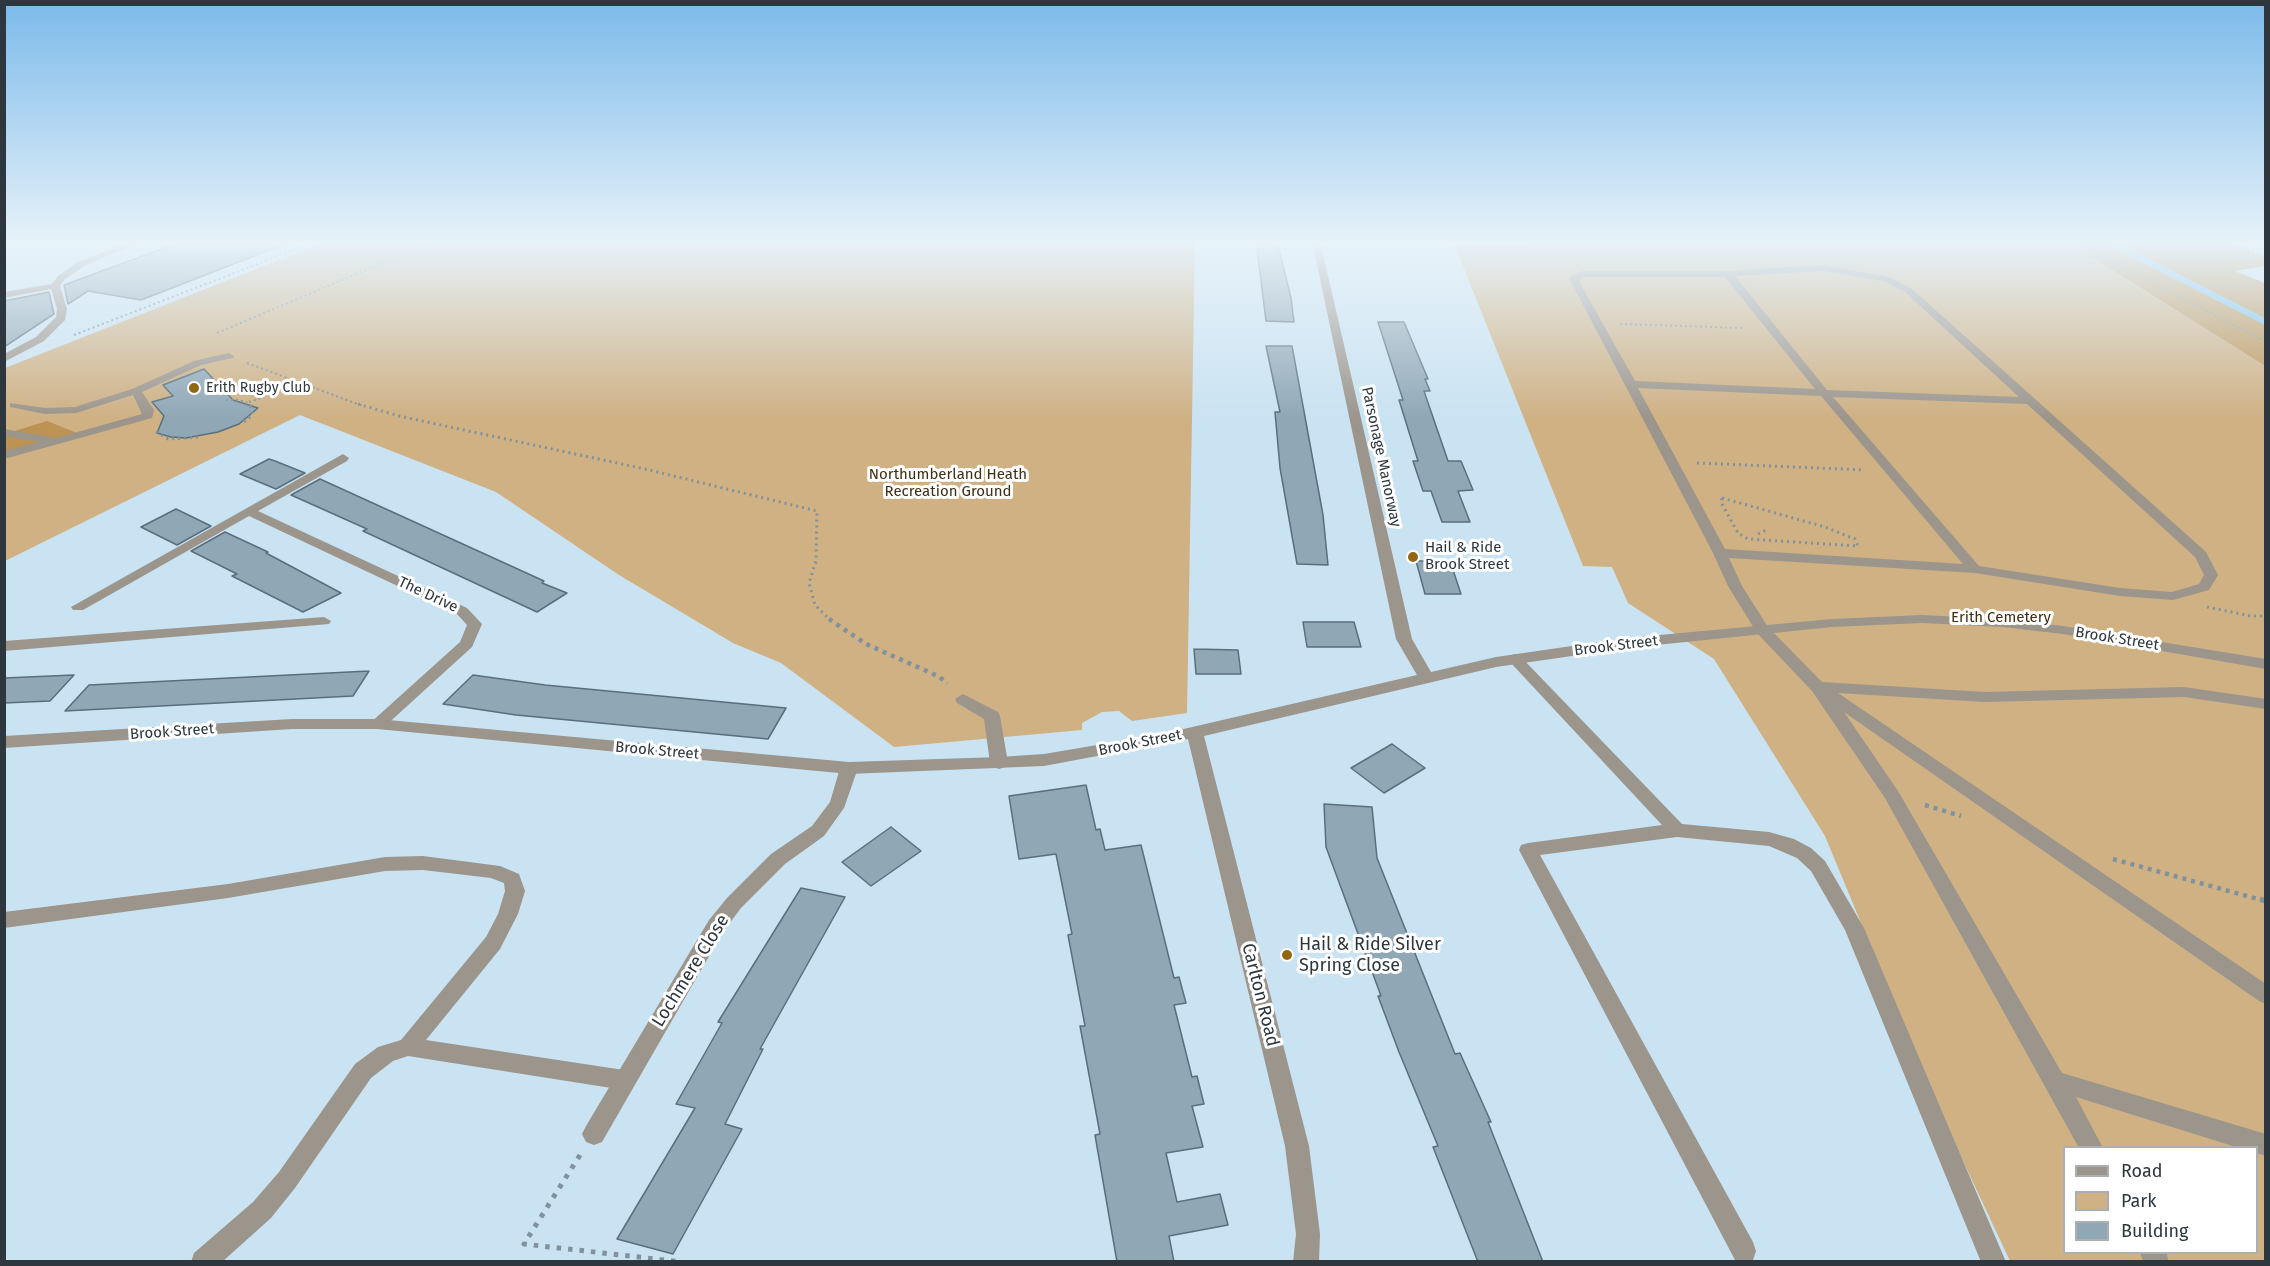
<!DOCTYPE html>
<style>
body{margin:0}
#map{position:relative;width:2270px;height:1266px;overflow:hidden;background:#cae3f2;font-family:"Fira Sans",sans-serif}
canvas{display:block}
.frame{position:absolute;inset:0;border:6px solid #2d373d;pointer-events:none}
.legend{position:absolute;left:2063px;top:1146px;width:195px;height:108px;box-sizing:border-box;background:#fff;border:2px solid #abafb1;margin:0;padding:8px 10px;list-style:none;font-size:18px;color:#2d373d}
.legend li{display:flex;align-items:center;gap:12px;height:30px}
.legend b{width:30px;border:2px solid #abafb1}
</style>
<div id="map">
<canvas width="2270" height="1266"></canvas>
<div class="frame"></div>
<ul class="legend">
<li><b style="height:8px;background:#9c958c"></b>Road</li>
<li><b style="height:16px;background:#cfb184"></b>Park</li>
<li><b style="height:16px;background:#90a7b6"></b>Building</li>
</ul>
</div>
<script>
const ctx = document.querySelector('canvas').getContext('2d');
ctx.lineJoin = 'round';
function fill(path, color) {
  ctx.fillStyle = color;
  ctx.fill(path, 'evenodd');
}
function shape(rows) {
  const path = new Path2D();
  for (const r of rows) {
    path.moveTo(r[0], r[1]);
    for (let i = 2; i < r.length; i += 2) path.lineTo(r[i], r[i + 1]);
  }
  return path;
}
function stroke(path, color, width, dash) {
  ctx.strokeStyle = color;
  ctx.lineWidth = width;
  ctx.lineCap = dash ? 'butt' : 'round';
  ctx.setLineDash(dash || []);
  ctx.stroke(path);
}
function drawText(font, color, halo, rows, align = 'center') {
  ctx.font = font + ' "Fira Sans",sans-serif';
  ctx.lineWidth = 6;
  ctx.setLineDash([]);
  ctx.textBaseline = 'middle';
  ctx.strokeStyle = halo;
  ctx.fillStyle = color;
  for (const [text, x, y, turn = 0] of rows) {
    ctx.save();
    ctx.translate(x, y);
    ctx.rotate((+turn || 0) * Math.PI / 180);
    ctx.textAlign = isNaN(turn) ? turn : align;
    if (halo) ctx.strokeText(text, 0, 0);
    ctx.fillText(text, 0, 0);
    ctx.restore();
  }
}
fill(shape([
 [327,241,1195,241,1187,713,1132,721,1119,711,1102,712,1082,723,1082,730,894,747,781,663,733,643,619,575,496,492,300,415,5,561,5,368],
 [1654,241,2066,241,2265,366,2265,1261,2010,1261,1933,1097,1825,836,1714,659,1628,603,1612,567,1583,566,1455,246],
 [2064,1148,2256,1148,2256,1252,2064,1252]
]), '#cfb184');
fill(shape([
 [2066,241,2223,241,2265,257,2265,266,2235,271,2265,283,2265,366],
 [47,421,77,433,5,452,5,434]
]), '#bc9353');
stroke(shape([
 [2107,241,2266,322]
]), '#78c2ec', 6);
const building = shape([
 [183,241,290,242,141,300,88,291,68,304,64,285,183,241],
 [1256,241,1277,241,1291,298,1294,322,1266,321,1256,241],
 [49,292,54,314,4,347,4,301,49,292],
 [1378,322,1404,322,1428,379,1425,379,1430,391,1424,391,1448,461,1461,461,1473,490,1458,491,1470,522,1442,522,1431,491,1423,491,1413,461,1418,461,1399,400,1403,400,1378,322],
 [1266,346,1292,346,1323,515,1328,565,1297,564,1280,468,1275,412,1280,412,1266,346],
 [204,369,233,400,258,408,239,424,218,432,186,438,171,437,157,433,164,416,152,402,173,396,163,385,204,369],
 [269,459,275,461,305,473,276,489,240,474,269,459],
 [320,479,544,581,542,583,567,593,537,612,363,531,367,529,291,495,320,479],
 [176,509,211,526,177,545,141,527,176,509],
 [225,532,268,552,266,553,341,593,303,612,232,576,237,574,191,551,225,532],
 [1416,561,1450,561,1461,594,1425,594,1416,561],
 [1303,622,1354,622,1361,647,1307,647,1303,622],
 [1194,649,1238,650,1241,674,1196,674,1194,649],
 [369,671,353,696,65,711,89,685,369,671],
 [74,675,50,701,4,703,4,678,74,675],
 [473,675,545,685,786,708,768,739,516,715,443,704,473,675],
 [1392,744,1425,768,1384,793,1351,768,1392,744],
 [1086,785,1096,830,1100,829,1105,850,1141,845,1174,978,1179,977,1186,1003,1174,1005,1192,1077,1197,1076,1204,1104,1192,1106,1203,1147,1166,1153,1177,1202,1220,1194,1228,1225,1169,1236,1174,1262,1117,1262,1095,1135,1100,1134,1080,1026,1085,1026,1068,935,1072,934,1056,854,1019,859,1009,796,1086,785],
 [1324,804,1372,807,1377,858,1455,1054,1460,1053,1491,1122,1488,1122,1543,1262,1478,1262,1433,1147,1438,1146,1399,1052,1378,996,1381,996,1326,847,1324,804],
 [891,827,921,851,871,886,842,862,891,827],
 [801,888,845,897,760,1049,763,1049,725,1124,742,1129,673,1254,617,1239,695,1108,676,1104,722,1023,718,1022,801,888]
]);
fill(building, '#90a7b6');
stroke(building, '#596f7d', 1.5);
stroke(shape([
 [2073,241,2266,342],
 [2229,241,2266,257],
 [1620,324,1744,328],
 [217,333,434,241],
 [74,335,317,241],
 [247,363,363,406],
 [226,400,240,400,252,406],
 [249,402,264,397]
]), '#80929d', 2, [2, 3]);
stroke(shape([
 [358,404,399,416,645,469,817,511,816,561,809,583,815,605,830,620],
 [244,422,252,415,250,404],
 [156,432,168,439,201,437],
 [1697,463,1864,470],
 [1722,498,1825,527,1855,539,1858,546,1748,539,1738,533,1721,502,1722,498],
 [1758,534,1766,530],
 [2207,607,2251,616,2266,616]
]), '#80929d', 3, [2, 4]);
stroke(shape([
 [829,619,866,644,940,677,947,684],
 [1925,805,1961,816],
 [2113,859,2265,901]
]), '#80929d', 4.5, [4, 5]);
stroke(shape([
 [2260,899,2266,901],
 [580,1155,524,1244,682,1262]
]), '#80929d', 5, [4.5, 7]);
fill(shape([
 [1823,265,1889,277,1911,288,2206,552,2218,575,2209,590,2173,600,2120,596,1975,573,1729,558,1742,586,1768,627,1822,682,1985,692,2184,687,2266,699,2266,709,2184,697,1985,702,1838,693,2266,984,2266,1004,2259,1001,1844,712,1898,791,2062,1073,2266,1134,2266,1156,2256,1153,2256,1148,2239,1148,2076,1097,2103,1148,2079,1148,1885,798,1812,691,1757,633,1728,586,1713,553,1569,278,1582,271,1728,271,1823,265],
 [1823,271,1883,281,1905,292,2019,397,1827,390,1735,276,1823,271],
 [1584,277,1725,277,1815,389,1635,381,1581,285,1579,279,1584,277],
 [1638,388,1821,396,1963,564,1725,549,1638,388],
 [1833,397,2027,404,2195,557,2204,575,2199,584,2172,592,2120,588,1979,566,1833,397],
 [229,353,234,356,233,358,201,365,142,392,154,410,152,418,4,459,4,451,39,442,4,436,4,429,56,438,142,414,133,395,76,413,45,414,10,407,10,403,45,408,75,407,132,389,194,361,229,353],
 [324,617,331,621,329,624,4,651,4,641,324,617],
 [1515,654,1520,656,1682,824,1769,832,1794,839,1811,848,1825,861,1864,928,2006,1262,1981,1262,1845,930,1811,871,1797,858,1769,846,1677,837,1540,855,1753,1242,1756,1251,1753,1260,1735,1260,1519,850,1521,845,1528,843,1662,825,1510,662,1507,659,1510,656,1515,654],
 [963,694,998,712,1000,716,1008,763,1005,767,999,769,993,767,990,763,984,719,957,703,955,699,963,694],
 [423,856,500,866,519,874,525,891,518,914,500,949,426,1040,624,1070,632,1073,635,1080,632,1087,624,1090,408,1056,393,1061,371,1078,295,1188,271,1218,222,1262,191,1262,194,1253,253,1202,279,1172,355,1064,378,1047,401,1040,486,937,498,914,505,891,504,883,491,878,423,870,385,871,228,898,4,928,4,912,228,884,385,857,423,856],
 [2140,1252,2166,1252,2169,1262,2143,1262,2140,1252]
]), '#9c958c');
fill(shape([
 [132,241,143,241,84,266,64,280,60,286,67,309,65,320,44,341,4,362,4,354,36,337,56,317,57,309,51,289,4,298,4,292,52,284,58,276,78,262,132,241],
 [343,454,349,458,347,461,258,511,467,608,482,624,472,647,383,728,377,729,371,728,369,724,460,642,467,625,457,614,249,516,83,610,73,610,71,607,343,454],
 [849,762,855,764,858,768,844,808,824,836,785,864,741,908,723,932,602,1142,594,1145,586,1142,582,1134,586,1126,709,920,727,898,771,854,812,826,830,802,840,768,843,764,849,762]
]), '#9c958c');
fill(shape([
 [1312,241,1320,241,1412,639,1431,672,1496,657,1627,638,1832,619,1922,615,2002,619,2063,626,2266,659,2266,669,2063,634,2002,627,1922,623,1832,627,1627,648,1496,667,1204,736,1309,1146,1320,1234,1319,1262,1293,1262,1296,1234,1285,1146,1188,739,1044,766,849,774,377,729,292,729,4,748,4,736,292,719,377,719,849,762,999,757,1044,754,1162,734,1417,675,1396,639,1312,241]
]), '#9c958c');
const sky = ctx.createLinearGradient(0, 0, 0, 418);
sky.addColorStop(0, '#7bbaea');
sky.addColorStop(0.58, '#e7f2f9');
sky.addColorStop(1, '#e7f2f900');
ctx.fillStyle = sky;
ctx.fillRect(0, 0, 2270, 418);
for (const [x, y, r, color] of [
 [194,388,6,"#936712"],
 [1413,557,6,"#936712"],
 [1287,955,6,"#936712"]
]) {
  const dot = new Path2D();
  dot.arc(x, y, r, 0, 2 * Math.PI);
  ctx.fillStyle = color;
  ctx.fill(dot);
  stroke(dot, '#fff', 2);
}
drawText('14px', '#2d373d', '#fff', [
 ["Erith Rugby Club",206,388]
], 'left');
drawText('15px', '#2d373d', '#fff', [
 ["Parsonage Manorway",1381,457,78],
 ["The Drive",428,595,25],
 ["Brook Street",2117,639,9],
 ["Brook Street",1616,646,-7],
 ["Brook Street",172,732,-4],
 ["Brook Street",1140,743,-11],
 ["Brook Street",657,751,5]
]);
drawText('15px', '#402e12', '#fff', [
 ["Northumberland Heath",948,475],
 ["Recreation Ground",948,492],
 ["Erith Cemetery",2001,618]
]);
drawText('15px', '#2d373d', '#fff', [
 ["Hail & Ride",1425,548],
 ["Brook Street",1425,565]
], 'left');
drawText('18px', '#2d373d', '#fff', [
 ["Hail & Ride Silver",1299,945],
 ["Spring Close",1299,966]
], 'left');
drawText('18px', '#2d373d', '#fff', [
 ["Lochmere Close",691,971,-58],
 ["Carlton Road",1260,995,76]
]);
</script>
